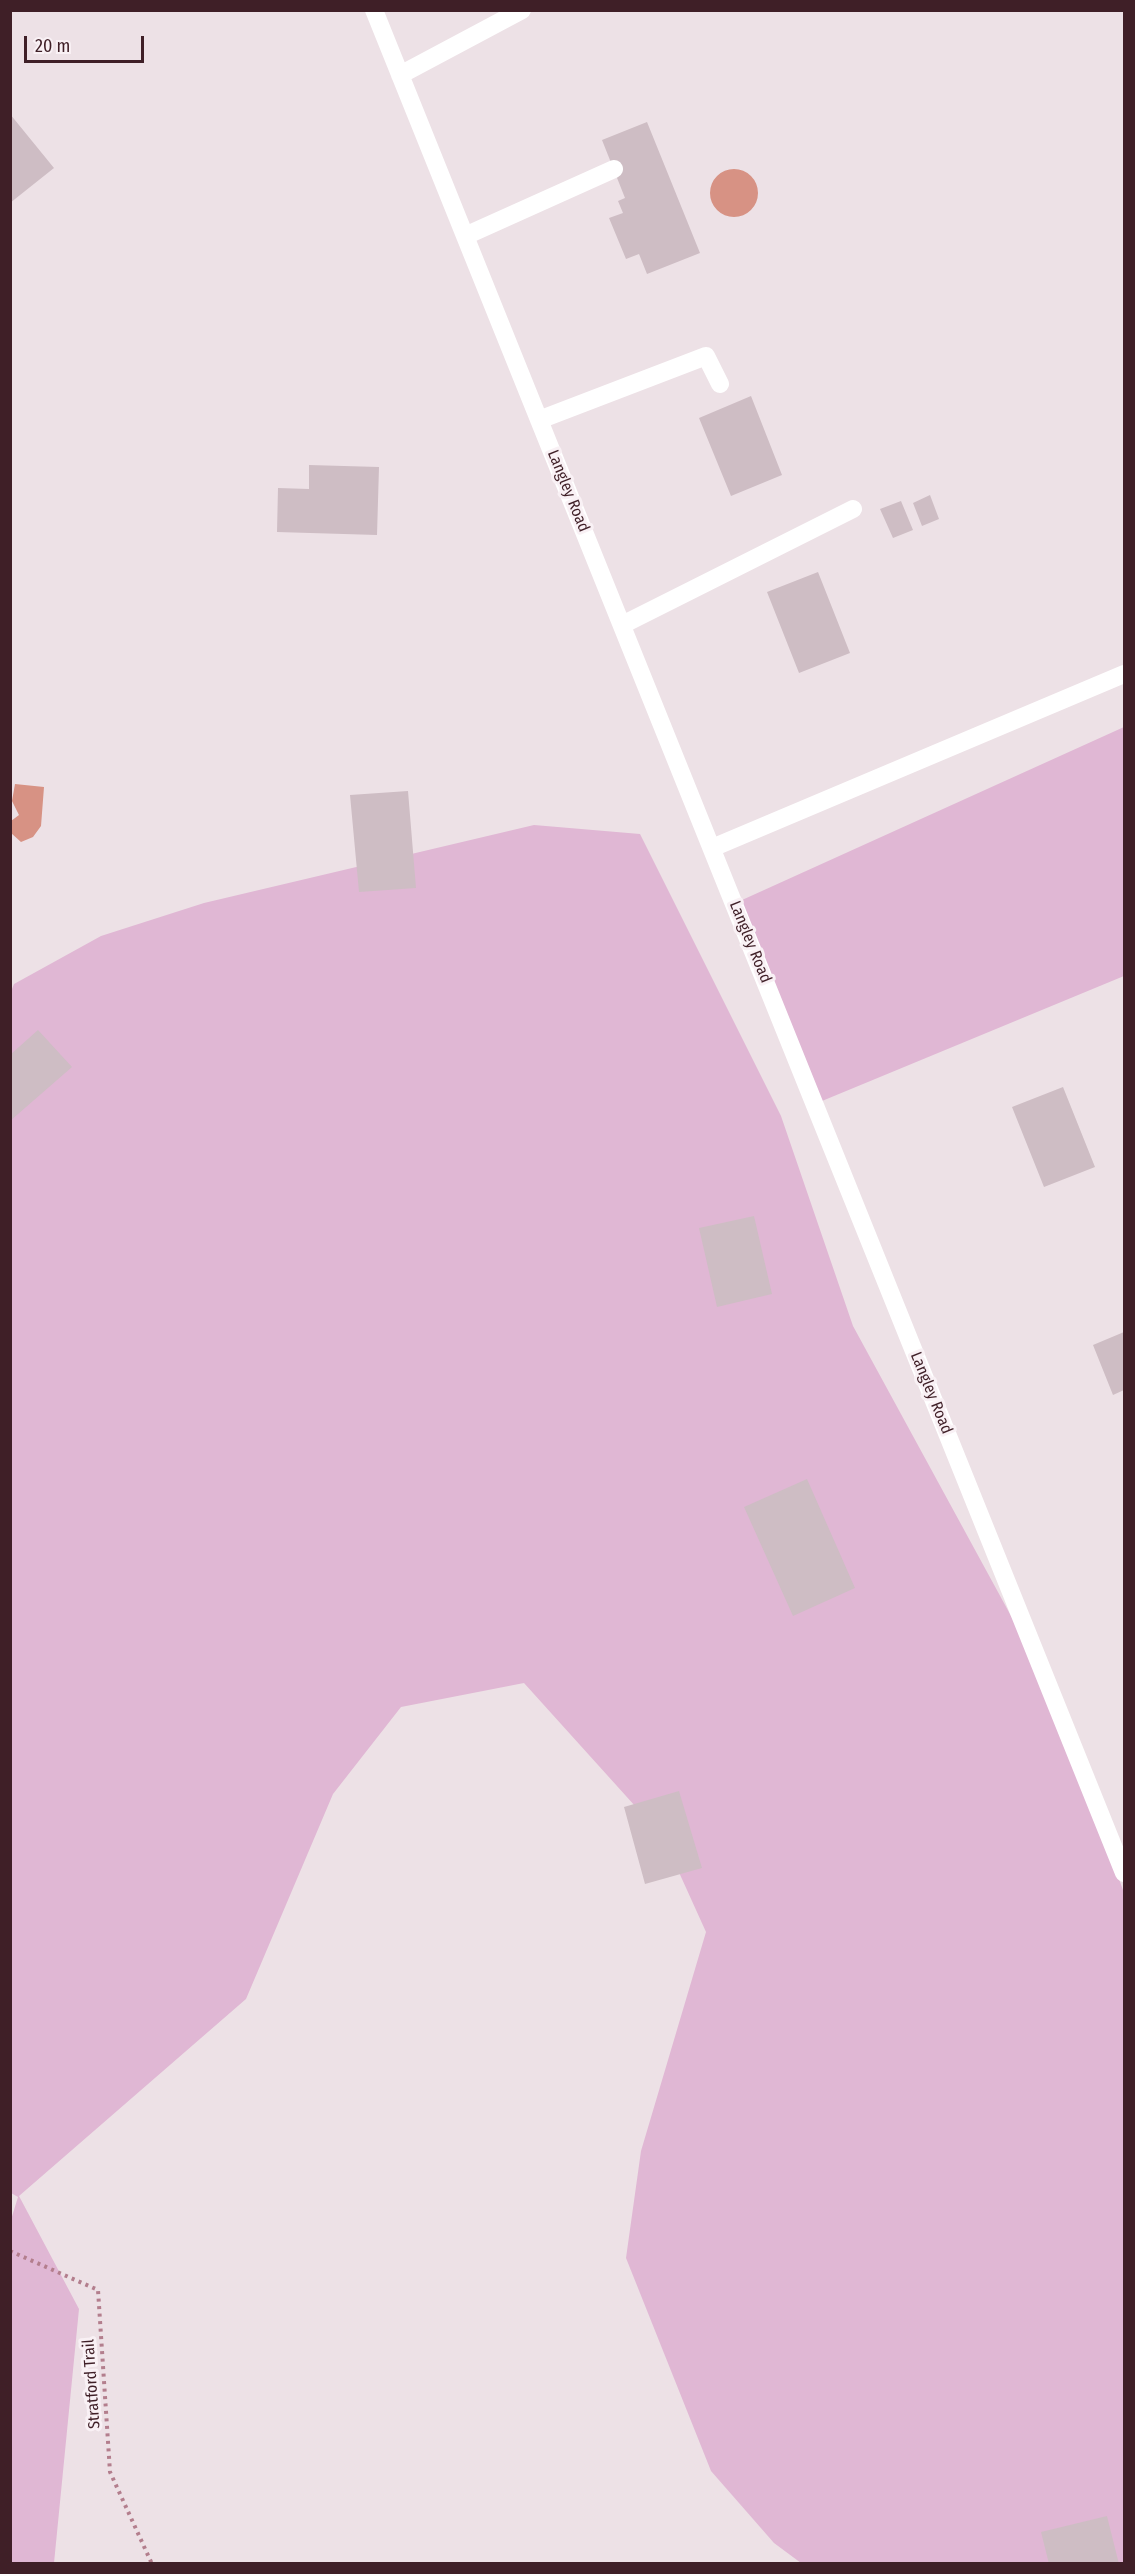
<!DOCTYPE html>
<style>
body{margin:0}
#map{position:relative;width:1135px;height:2574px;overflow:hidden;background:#ede1e6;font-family:"Fira Sans Condensed",sans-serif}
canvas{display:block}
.frame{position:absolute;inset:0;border:12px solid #3f1f27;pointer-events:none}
.scale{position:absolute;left:24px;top:36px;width:120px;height:27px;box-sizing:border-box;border:3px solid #3f1f27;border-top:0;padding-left:8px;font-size:18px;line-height:21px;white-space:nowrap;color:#3f1f27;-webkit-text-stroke:4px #f9f1f5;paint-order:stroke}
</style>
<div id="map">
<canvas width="1135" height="2574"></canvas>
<div class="frame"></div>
<div class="scale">20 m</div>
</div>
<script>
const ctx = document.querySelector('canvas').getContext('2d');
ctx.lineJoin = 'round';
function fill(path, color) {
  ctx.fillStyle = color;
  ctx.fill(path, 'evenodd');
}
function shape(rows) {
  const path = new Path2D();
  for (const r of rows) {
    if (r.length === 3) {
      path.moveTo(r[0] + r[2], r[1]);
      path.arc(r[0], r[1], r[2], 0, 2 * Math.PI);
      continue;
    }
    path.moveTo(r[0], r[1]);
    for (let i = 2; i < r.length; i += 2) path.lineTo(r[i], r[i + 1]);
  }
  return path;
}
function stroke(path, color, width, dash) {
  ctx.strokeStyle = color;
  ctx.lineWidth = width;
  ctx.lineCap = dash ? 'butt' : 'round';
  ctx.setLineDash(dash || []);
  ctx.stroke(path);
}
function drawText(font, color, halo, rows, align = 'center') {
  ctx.font = font + ' "Fira Sans Condensed",sans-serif';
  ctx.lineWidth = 6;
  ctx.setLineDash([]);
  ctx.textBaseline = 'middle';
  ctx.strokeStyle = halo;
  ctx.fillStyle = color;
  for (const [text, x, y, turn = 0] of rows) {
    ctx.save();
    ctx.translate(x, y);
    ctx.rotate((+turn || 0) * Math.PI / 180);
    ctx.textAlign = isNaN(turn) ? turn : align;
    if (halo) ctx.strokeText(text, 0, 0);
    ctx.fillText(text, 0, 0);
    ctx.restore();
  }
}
fill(shape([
 [1124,727,1124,976,822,1101,731,905],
 [534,825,640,834,781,1116,853,1326,1053,1693,1124,1893,1124,2563,801,2563,774,2543,711,2471,626,2258,641,2151,706,1932,663,1837,524,1683,401,1707,333,1794,246,1999,19,2196,79,2309,54,2563,11,2563,10,2223,18,2197,11,2193,10,994,14,984,101,936,204,903]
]), '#e0b7d4');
fill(shape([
 [734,193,24],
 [15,784,44,787,41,826,33,837,21,842,11,833,11,821,19,815,12,801]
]), '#d79284');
fill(shape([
 [10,114,54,168,10,203],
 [647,122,700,253,647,274,639,254,626,259,609,218,623,213,618,201,625,198,602,140],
 [751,396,782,475,731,496,699,418],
 [309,465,379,467,377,535,277,532,278,488,309,489],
 [930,495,939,519,922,526,913,503],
 [901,501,913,530,893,538,880,509],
 [818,572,850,653,799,673,767,592],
 [408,791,416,888,359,892,350,795],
 [38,1030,72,1067,10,1121,10,1055],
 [1063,1087,1095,1167,1044,1187,1012,1107],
 [754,1216,772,1294,717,1307,699,1228],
 [1124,1332,1124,1390,1113,1395,1093,1345],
 [807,1479,855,1588,793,1616,744,1507],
 [679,1791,702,1868,645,1884,624,1807],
 [1107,2516,1119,2564,1049,2564,1041,2532]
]), '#cebdc4');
stroke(shape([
 [10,2251,98,2290,110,2472,152,2564]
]), '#b37e8d', 4, [3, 4.5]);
stroke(shape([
 [374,10,1124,1873],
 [400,75,522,10],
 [465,236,614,169],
 [539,420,706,356,720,384],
 [622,625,853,509],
 [712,848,1124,674]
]), '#fff', 18);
drawText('16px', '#3f1f27', '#f9f1f5', [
 ["Langley Road",568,491,68],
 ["Langley Road",750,942,68],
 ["Langley Road",931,1393,68],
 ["Stratford Trail",92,2384,-94]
]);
</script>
